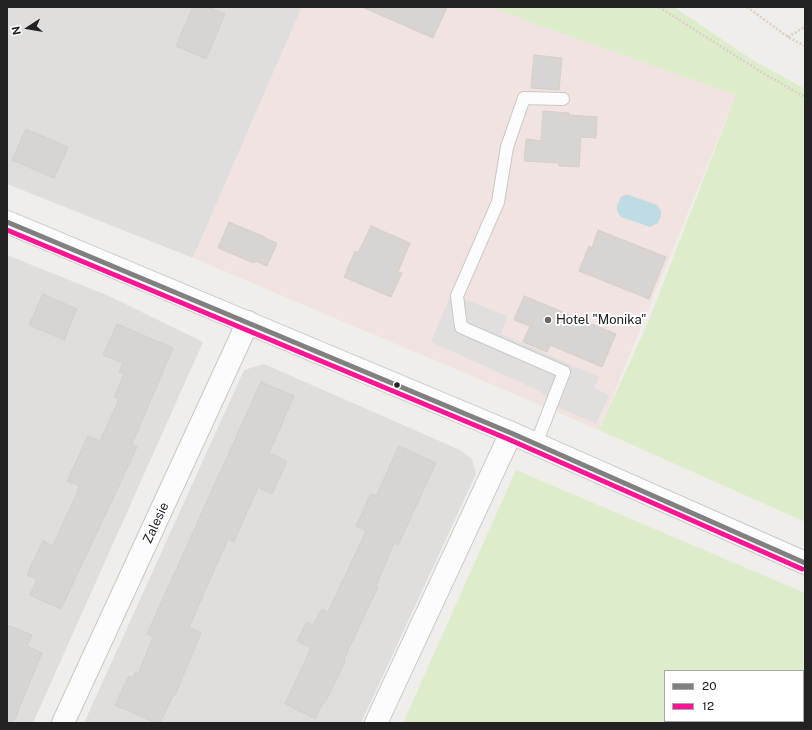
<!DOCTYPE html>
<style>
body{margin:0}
#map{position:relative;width:812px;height:730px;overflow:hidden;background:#f0eeeb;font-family:"Public Sans",sans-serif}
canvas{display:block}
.frame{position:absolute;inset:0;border:8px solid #222;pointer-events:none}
.legend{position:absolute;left:664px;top:670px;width:140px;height:52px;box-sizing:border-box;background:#fff;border:1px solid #a7a7a7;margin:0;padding:5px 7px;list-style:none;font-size:12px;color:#222}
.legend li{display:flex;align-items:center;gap:8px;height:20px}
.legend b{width:20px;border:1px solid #a7a7a7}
.north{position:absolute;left:8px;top:8px;width:40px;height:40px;-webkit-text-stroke:3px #fff;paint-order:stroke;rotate:258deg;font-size:11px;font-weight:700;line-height:16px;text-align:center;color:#222}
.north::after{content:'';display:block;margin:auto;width:14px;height:18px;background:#222;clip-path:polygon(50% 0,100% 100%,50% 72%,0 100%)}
</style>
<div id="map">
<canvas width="812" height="730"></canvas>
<div class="frame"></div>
<ul class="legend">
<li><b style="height:5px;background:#808080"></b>20</li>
<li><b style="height:5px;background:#ff1493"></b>12</li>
</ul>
<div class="north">N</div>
</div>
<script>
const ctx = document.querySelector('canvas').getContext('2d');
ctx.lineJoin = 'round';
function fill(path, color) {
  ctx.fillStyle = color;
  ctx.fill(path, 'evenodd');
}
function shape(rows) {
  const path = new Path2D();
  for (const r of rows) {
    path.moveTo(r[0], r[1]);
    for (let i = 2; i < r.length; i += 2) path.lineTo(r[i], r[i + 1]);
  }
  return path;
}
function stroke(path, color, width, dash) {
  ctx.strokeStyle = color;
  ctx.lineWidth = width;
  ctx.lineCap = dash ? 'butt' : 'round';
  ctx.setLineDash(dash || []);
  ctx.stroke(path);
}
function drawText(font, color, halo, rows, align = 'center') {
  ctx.font = font + ' "Public Sans",sans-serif';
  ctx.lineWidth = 4;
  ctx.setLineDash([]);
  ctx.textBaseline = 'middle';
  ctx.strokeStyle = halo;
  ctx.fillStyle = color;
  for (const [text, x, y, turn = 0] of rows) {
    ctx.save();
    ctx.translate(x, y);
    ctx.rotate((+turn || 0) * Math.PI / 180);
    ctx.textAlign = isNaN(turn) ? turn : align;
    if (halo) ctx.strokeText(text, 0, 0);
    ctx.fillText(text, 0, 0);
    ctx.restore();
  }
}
fill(shape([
 [7,7,302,7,193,258,7,184],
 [7,255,109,296,203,342,33,723,7,723],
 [264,364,460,450,472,459,476,474,361,723,84,723,244,370]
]), '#dfdedc');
fill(shape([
 [302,7,492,7,532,23,736,95,599,430,193,258]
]), '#f1e3e1');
fill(shape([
 [492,7,674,7,751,59,805,89,805,522,599,430,649,320,736,95,532,23],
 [516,470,805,593,805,723,403,723],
 [665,671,803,671,803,721,665,721]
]), '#ddeccb');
fill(shape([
 [451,294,507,316,501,334,599,377,594,388,609,395,596,424,560,408,540,391,431,342]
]), '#e0dfde');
fill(shape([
 [625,195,629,195,657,205,661,211,661,216,658,223,650,227,621,217,617,211,617,205,621,197]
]), '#bfdbe3');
const building = shape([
 [193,7,208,7,225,14,206,59,176,46,193,7],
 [362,7,447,7,433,38,362,7],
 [534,55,562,58,559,90,531,88,534,55],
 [543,111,569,113,569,115,597,117,596,138,581,137,579,167,559,166,559,163,524,161,526,139,541,141,543,111],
 [26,129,68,147,54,178,12,160,26,129],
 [229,222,265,237,265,238,277,243,267,266,255,261,254,263,218,248,229,222],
 [371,226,410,243,398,272,402,273,391,297,344,277,355,251,358,253,371,226],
 [598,230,666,257,649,299,579,271,589,246,592,248,598,230],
 [43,294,77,309,64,340,29,325,43,294],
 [524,296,616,334,602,367,550,345,547,352,523,342,530,326,514,320,524,296],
 [117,324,173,348,132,444,137,447,61,609,30,595,37,579,27,575,43,541,53,546,80,486,67,481,88,436,100,441,119,399,114,397,124,374,119,372,123,363,103,355,117,324],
 [261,382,294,396,269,453,287,461,272,494,258,487,234,542,228,539,189,627,201,633,175,695,174,694,160,723,156,723,115,705,129,676,133,678,135,673,138,674,153,637,147,634,261,382],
 [399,446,436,463,398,545,394,543,376,586,378,587,344,659,345,662,325,703,323,703,315,719,285,704,311,648,297,641,307,622,313,625,322,609,328,612,366,531,356,526,371,494,376,496,399,446],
 [7,625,32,635,27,646,42,653,13,723,7,723,7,625]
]);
fill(building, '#d7d4d2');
stroke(building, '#d3d0cc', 1);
const service = shape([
 [536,444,564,372,461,327,457,296,498,202,507,147,524,98,563,99]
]);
const minor = shape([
 [63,723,248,322],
 [376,723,511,433]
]);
const tertiary = shape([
 [7,222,511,433,805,563]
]);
stroke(service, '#c9c8c7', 14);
stroke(minor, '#c9c8c7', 24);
stroke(tertiary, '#c9c8c7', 24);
stroke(shape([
 [659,7,761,72,805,97],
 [747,7,788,37,805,46],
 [788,37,803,28,805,24]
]), '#dccecd', 2.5, [2, 2]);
stroke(service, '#fdfcfc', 12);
stroke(minor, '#fdfcfc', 22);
stroke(tertiary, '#fdfcfc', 22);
stroke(shape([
 [7,222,511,433,805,563]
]), '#808080', 5);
stroke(shape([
 [7,230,508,439,802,569]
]), '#ff1493', 5);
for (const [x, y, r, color] of [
 [548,320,4,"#6a6968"],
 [397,385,3.5,"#222"]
]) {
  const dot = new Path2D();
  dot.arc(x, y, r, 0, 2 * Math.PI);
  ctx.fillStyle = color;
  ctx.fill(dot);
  stroke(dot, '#fff', 1.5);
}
drawText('13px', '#222', '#fff', [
 ["Hotel \"Monika\"",556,320]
], 'left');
drawText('13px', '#222', '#fff', [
 ["Zalesie",156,523,-65]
]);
</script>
